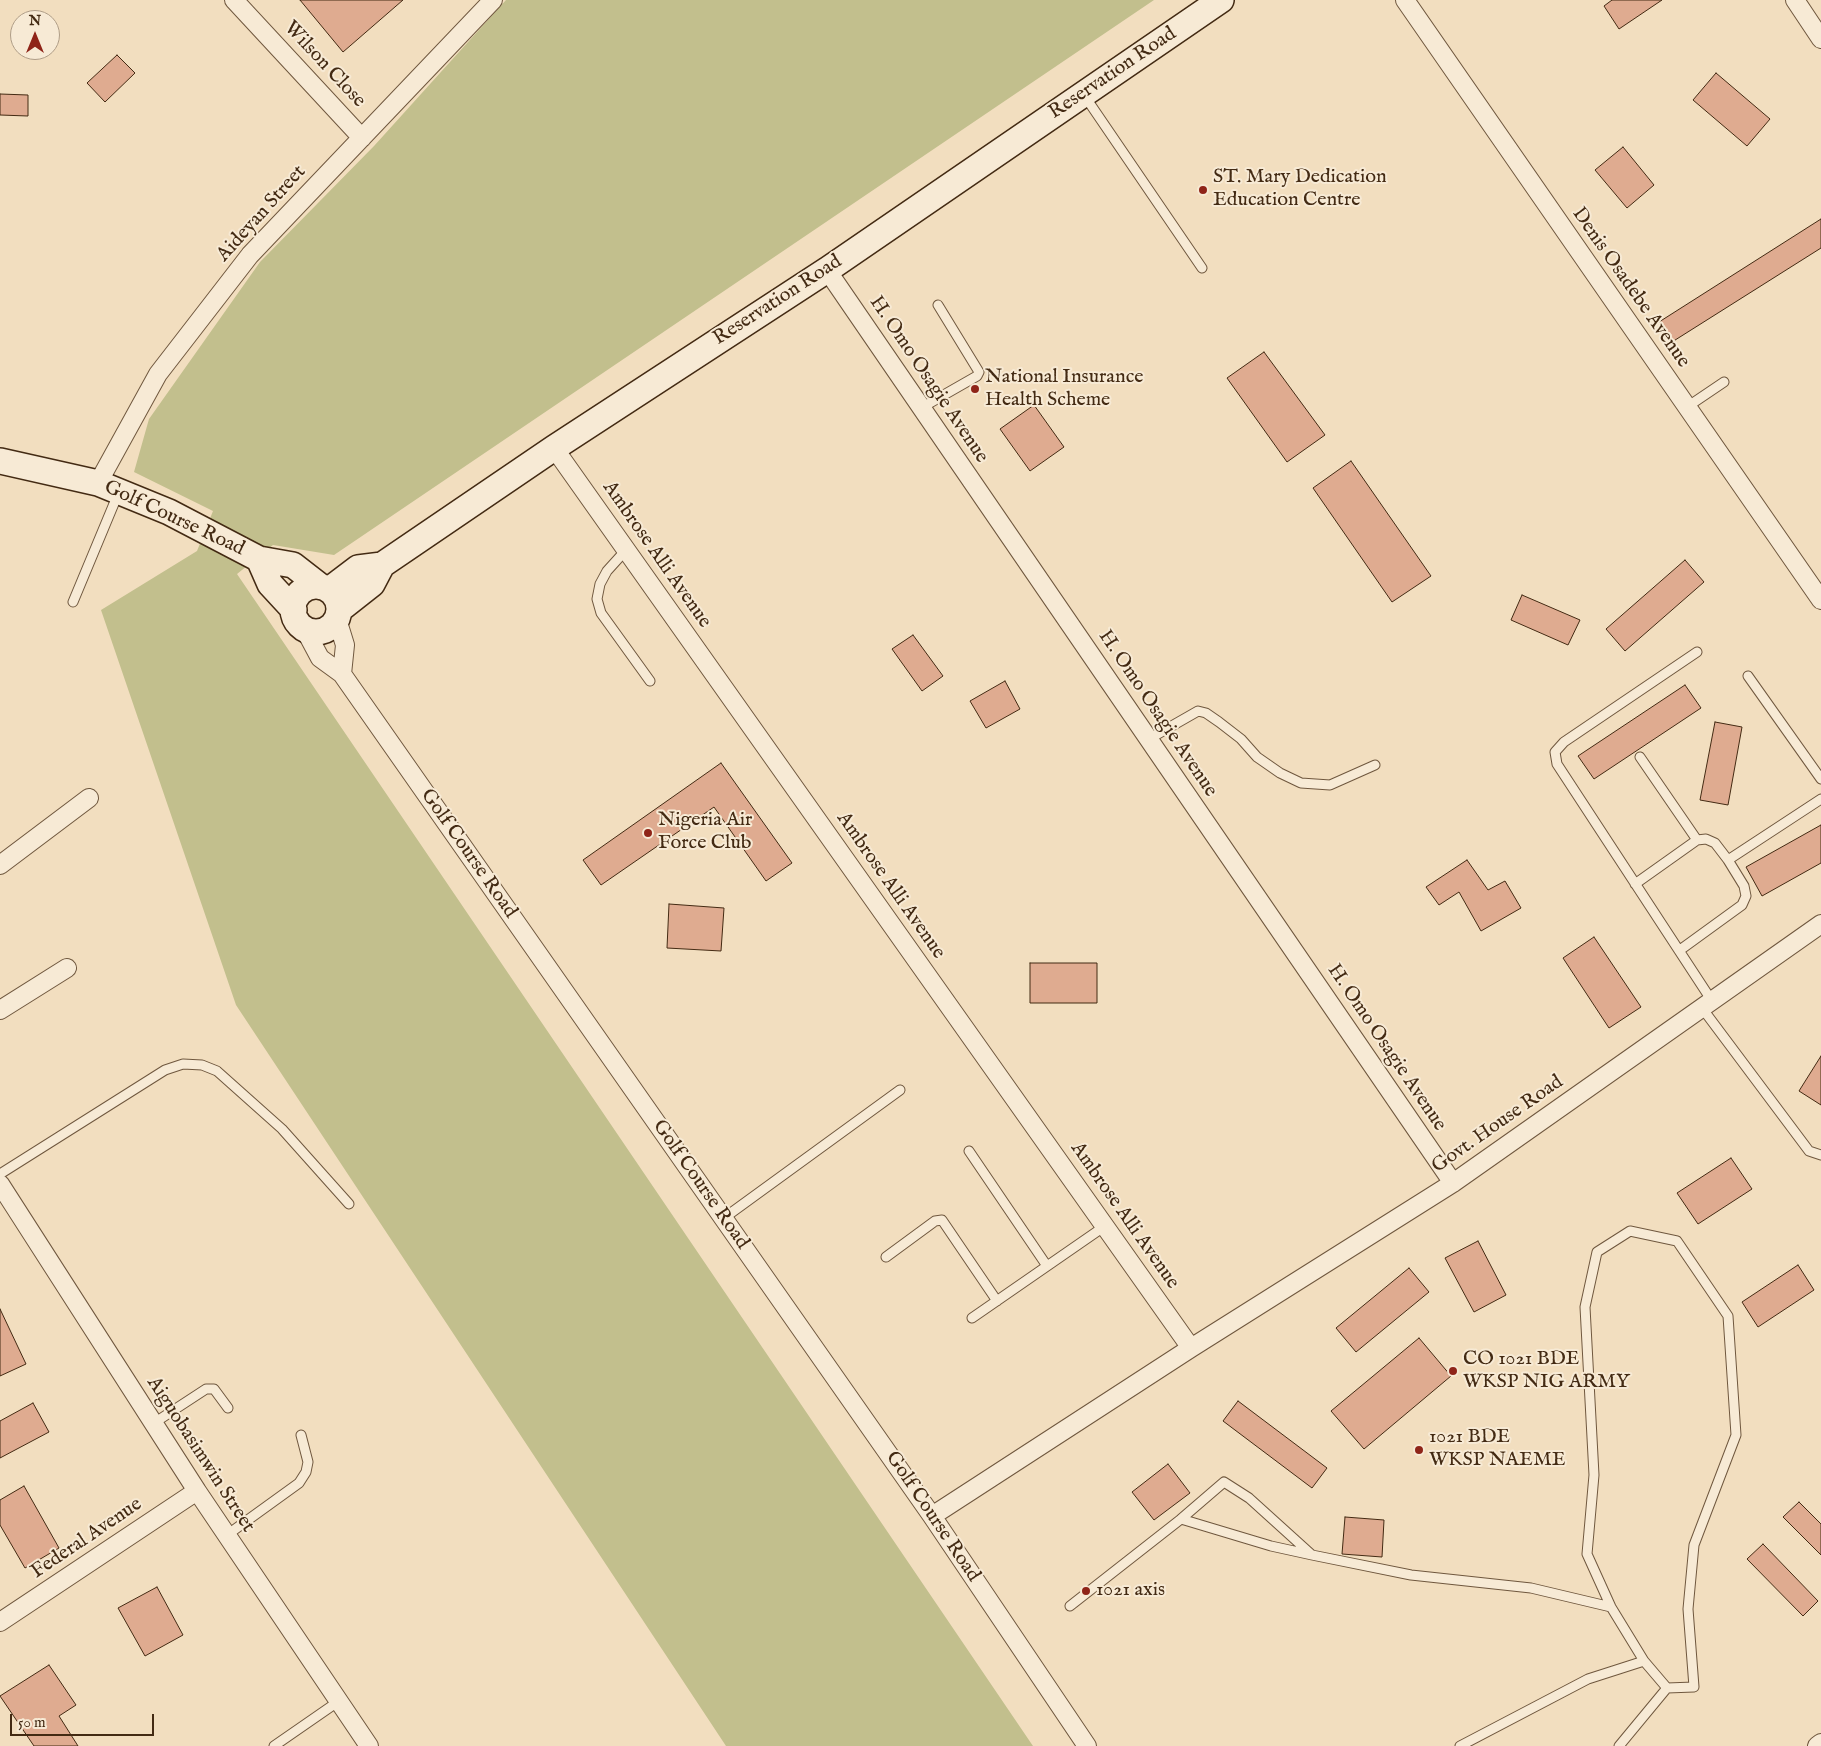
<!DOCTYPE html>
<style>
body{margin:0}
#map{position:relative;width:1821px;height:1746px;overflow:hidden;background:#f2debf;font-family:"IM FELL English",serif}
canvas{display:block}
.north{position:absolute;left:10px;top:10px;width:50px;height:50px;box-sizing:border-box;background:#f7ead5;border:1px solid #af9d87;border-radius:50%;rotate:0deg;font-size:14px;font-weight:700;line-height:20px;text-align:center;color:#432a13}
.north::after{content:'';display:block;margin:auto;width:18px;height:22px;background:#8f2418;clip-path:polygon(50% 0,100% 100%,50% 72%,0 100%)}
.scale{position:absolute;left:10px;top:1714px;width:144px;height:22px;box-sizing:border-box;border:2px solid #432a13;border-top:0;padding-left:6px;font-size:15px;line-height:18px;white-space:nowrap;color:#432a13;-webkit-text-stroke:4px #f7ead5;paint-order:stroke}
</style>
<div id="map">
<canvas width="1821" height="1746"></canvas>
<div class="north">N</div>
<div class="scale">50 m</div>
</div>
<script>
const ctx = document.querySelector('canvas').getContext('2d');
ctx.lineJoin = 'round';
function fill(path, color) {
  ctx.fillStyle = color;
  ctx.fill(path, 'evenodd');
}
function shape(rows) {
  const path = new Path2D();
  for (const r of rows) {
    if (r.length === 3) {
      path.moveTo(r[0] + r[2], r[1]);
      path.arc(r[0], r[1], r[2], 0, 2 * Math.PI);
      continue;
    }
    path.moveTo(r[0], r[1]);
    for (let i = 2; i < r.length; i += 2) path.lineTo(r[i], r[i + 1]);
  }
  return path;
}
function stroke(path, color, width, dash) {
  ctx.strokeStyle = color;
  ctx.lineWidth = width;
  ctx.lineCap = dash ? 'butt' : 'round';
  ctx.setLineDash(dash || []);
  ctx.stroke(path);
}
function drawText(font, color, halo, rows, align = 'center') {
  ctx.font = font + ' "IM FELL English",serif';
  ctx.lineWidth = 4;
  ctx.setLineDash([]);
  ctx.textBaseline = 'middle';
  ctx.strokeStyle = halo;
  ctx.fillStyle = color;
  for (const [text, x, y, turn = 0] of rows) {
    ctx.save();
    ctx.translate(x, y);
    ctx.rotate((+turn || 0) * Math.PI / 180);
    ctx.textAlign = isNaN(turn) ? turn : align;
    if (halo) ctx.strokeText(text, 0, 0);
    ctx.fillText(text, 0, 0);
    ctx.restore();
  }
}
fill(shape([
 [506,0,1154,0,334,555,273,545,237,574,1033,1746,726,1746,236,1005,101,610,197,551,213,511,134,472,149,419,260,262,374,146]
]), '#c2bf8d');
const building = shape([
 [300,0,403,0,343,52,300,0],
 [1612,0,1662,0,1619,29,1604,6,1612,0],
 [117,55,135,73,105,102,87,83,117,55],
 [1716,73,1770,119,1747,146,1693,100,1716,73],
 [0,94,28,95,28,116,0,115,0,94],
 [1623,147,1654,185,1627,208,1595,170,1623,147],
 [1821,219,1821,248,1672,342,1659,322,1821,219],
 [1264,352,1325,435,1287,462,1227,378,1264,352],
 [1034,405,1064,447,1030,471,1000,429,1034,405],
 [1351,461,1431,576,1392,602,1313,488,1351,461],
 [1685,560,1704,582,1625,651,1606,629,1685,560],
 [1522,595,1580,620,1568,645,1511,620,1522,595],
 [913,635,943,676,922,691,892,649,913,635],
 [1005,681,1020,709,986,728,970,701,1005,681],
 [1685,685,1701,708,1594,779,1578,756,1685,685],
 [1715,722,1742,727,1728,805,1700,800,1715,722],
 [721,763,792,863,766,881,714,807,601,885,583,860,721,763],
 [1821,825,1821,863,1762,896,1746,867,1821,825],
 [1467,860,1488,890,1505,881,1521,908,1481,931,1459,892,1439,905,1426,887,1467,860],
 [669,904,724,908,721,951,667,948,669,904],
 [1594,937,1641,1007,1609,1028,1563,958,1594,937],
 [1030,963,1097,963,1097,1003,1030,1003,1030,963],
 [1821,1056,1821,1105,1799,1091,1821,1056],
 [1731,1158,1752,1189,1698,1224,1677,1193,1731,1158],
 [1478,1241,1506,1295,1474,1312,1445,1258,1478,1241],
 [1798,1265,1814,1290,1758,1327,1742,1302,1798,1265],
 [1409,1268,1429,1292,1356,1352,1336,1328,1409,1268],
 [0,1309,26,1364,0,1376,0,1309],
 [1419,1338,1451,1376,1364,1449,1331,1411,1419,1338],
 [1238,1401,1327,1468,1312,1488,1223,1421,1238,1401],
 [33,1403,49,1432,0,1458,0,1421,33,1403],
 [1168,1464,1190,1493,1154,1520,1132,1492,1168,1464],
 [24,1486,59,1548,25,1568,0,1525,0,1500,24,1486],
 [1799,1502,1821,1524,1821,1555,1783,1517,1799,1502],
 [1345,1517,1384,1520,1382,1557,1342,1554,1345,1517],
 [1763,1544,1818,1601,1803,1616,1747,1559,1763,1544],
 [157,1587,183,1635,145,1656,118,1608,157,1587],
 [49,1665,76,1705,59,1716,78,1746,34,1746,0,1696,49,1665]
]);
fill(building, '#dfab90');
stroke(building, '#432a13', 1);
const lane = shape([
 [1084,95,1202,268],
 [1687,407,1724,382],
 [921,408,977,376,979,372,938,305],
 [626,550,607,571,600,584,597,599,601,613,650,681],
 [73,602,118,494],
 [1697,652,1564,742,1555,752,1557,764,1712,1001],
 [1748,676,1821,779],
 [1149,739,1198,711,1206,713,1219,722,1241,739,1257,757,1280,773,1301,783,1330,785,1375,765],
 [1640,757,1697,840],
 [1635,884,1697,840,1706,839,1715,843,1728,860,1821,799],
 [1680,950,1742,905,1746,896,1744,886,1728,860],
 [1702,1008,1809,1151,1821,1155],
 [969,1151,1047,1266],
 [0,1174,165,1070,183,1064,202,1065,217,1071,282,1129,349,1204],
 [724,1218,900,1090],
 [886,1257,935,1221,942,1220,997,1301],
 [972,1318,1105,1226],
 [154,1423,206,1389,214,1389,228,1408],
 [227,1535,299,1483,306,1472,308,1462,301,1435],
 [1312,1555,1249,1498,1224,1482,1181,1519,1271,1546,1312,1555,1411,1575,1531,1588,1611,1607],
 [1070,1606,1181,1519],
 [1644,1661,1611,1607,1587,1554,1594,1475,1585,1307,1597,1252,1630,1231,1677,1241,1728,1316,1736,1435,1694,1545,1688,1609,1694,1687,1667,1688],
 [274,1746,339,1701],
 [1460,1746,1588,1679,1644,1661,1667,1688,1619,1746]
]);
const street = shape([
 [234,0,362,138],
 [1405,0,1821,600],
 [1795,0,1821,39],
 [827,270,1453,1183],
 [554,448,1191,1348],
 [98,483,158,374,250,255,493,0],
 [337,619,345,645,342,674],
 [304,628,320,658,342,674,932,1516,1087,1746],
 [0,865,89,798],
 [0,1010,67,968],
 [0,1184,197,1491,369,1746],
 [932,1516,1191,1348,1453,1183,1821,924],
 [0,1622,197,1491],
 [1817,1746,1821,1743]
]);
const secondary = shape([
 [0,461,98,483,169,512,259,559,293,565,320,586],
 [259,559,270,584,294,610],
 [316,609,23],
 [329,590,358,568,382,565,554,448,827,270,1221,0],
 [339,610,372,584,382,565]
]);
stroke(lane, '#6f573e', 11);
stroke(street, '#6f573e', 20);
stroke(secondary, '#432a13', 28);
stroke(lane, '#f7ead5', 9);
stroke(street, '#f7ead5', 18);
stroke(secondary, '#f7ead5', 25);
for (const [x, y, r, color] of [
 [1203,190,5,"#8f2418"],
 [975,389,5,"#8f2418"],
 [648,833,5,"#8f2418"],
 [1453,1371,5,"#8f2418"],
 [1419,1450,5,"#8f2418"],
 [1086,1591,5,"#8f2418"]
]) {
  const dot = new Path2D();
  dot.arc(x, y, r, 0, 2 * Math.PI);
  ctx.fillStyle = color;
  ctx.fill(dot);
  stroke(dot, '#f7ead5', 2);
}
drawText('20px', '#432a13', '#f7ead5', [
 ["Wilson Close",324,65,47],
 ["Reservation Road",1113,74,-34],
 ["Aideyan Street",262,214,-48],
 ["Denis Osadebe Avenue",1630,288,55],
 ["Reservation Road",778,301,-33],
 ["H. Omo Osagie Avenue",928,380,56],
 ["Golf Course Road",174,519,25],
 ["Ambrose Alli Avenue",656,555,55],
 ["H. Omo Osagie Avenue",1157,714,56],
 ["Golf Course Road",468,854,55],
 ["Ambrose Alli Avenue",890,886,55],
 ["H. Omo Osagie Avenue",1386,1048,56],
 ["Govt. House Road",1498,1125,-35],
 ["Golf Course Road",700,1185,55],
 ["Ambrose Alli Avenue",1124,1216,55],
 ["Aiguobasimwin Street",200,1455,57],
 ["Golf Course Road",932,1517,56],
 ["Federal Avenue",87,1539,-34]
]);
drawText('20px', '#432a13', '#f7ead5', [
 ["ST. Mary Dedication",1213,178],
 ["Education Centre",1213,201],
 ["National Insurance",985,378],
 ["Health Scheme",985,401],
 ["Nigeria Air",658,821],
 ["Force Club",658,844],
 ["CO 1021 BDE",1463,1360],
 ["WKSP NIG ARMY",1463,1383],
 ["1021 BDE",1429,1438],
 ["WKSP NAEME",1429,1461],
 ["1021 axis",1096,1591]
], 'left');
</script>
